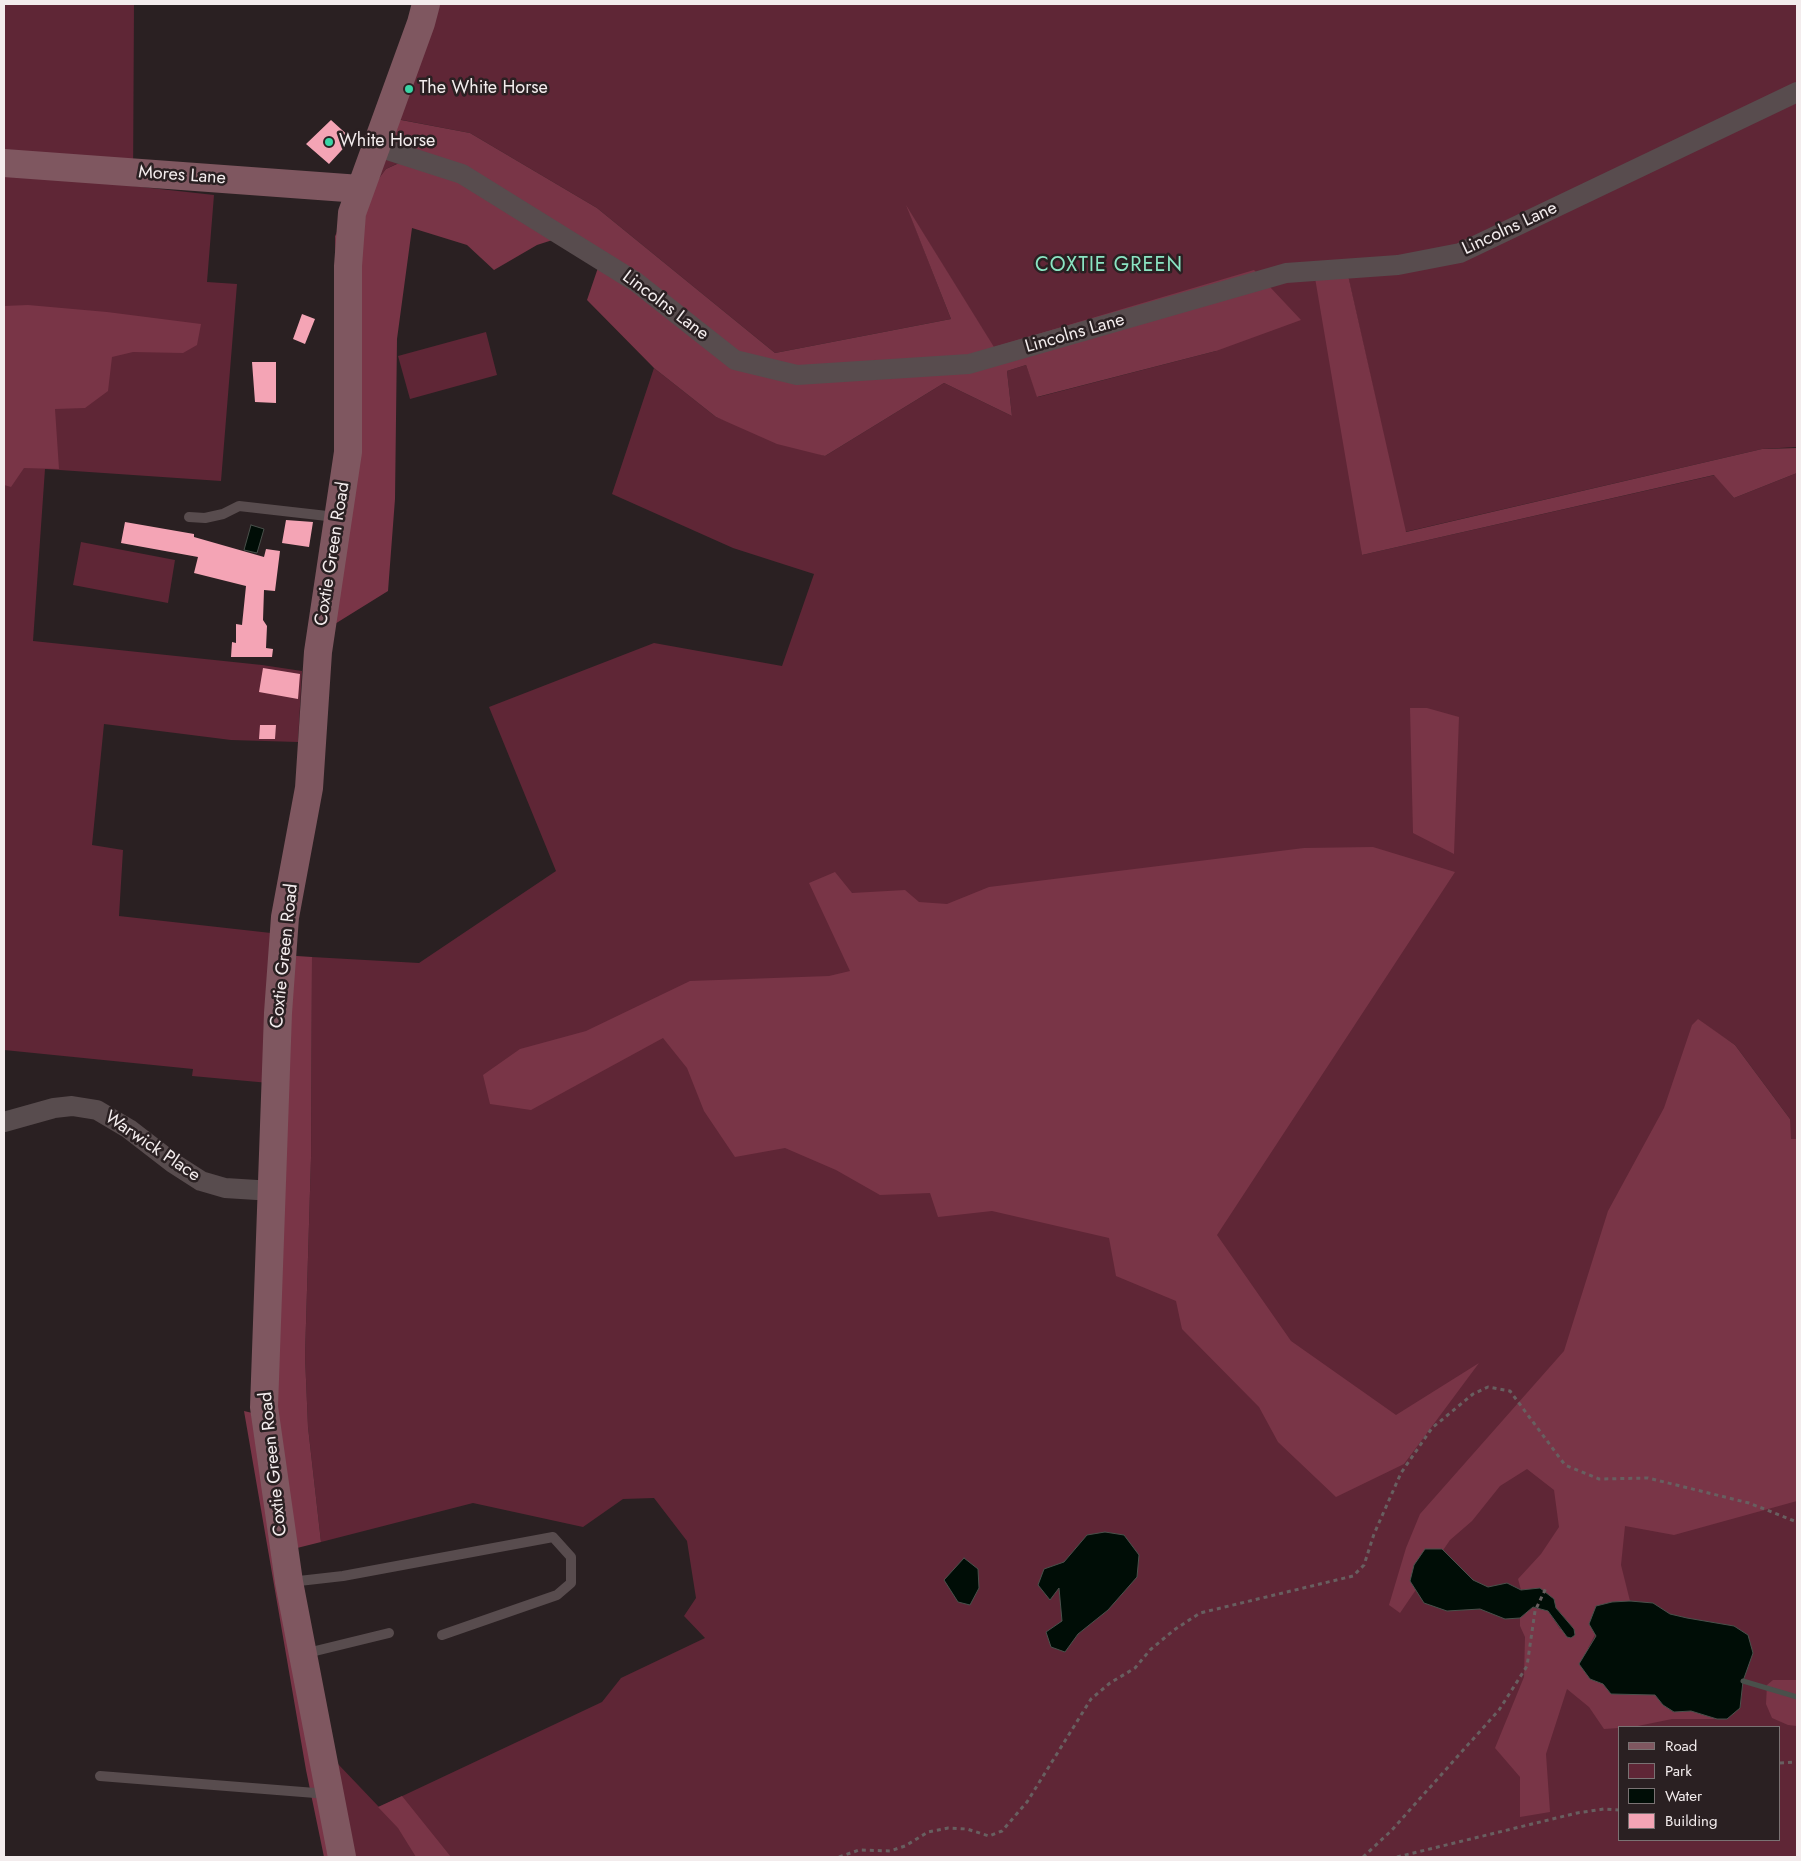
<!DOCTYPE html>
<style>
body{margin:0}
#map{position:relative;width:1801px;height:1861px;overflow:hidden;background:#2a2022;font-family:Jost,sans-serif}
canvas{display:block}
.frame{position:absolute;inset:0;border:5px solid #f3eced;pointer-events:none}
.legend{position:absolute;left:1618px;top:1726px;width:162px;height:115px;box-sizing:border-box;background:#2a2022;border:1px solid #7a7273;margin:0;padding:6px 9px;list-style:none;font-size:15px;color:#f3eced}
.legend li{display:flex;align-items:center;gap:10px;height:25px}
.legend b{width:25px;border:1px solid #7a7273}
</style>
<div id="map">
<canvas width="1801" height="1861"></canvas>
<div class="frame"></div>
<ul class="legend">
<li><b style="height:6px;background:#7f5760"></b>Road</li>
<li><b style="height:14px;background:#5f2636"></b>Park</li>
<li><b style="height:14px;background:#000d06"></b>Water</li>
<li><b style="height:14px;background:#f4a4b5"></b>Building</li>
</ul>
</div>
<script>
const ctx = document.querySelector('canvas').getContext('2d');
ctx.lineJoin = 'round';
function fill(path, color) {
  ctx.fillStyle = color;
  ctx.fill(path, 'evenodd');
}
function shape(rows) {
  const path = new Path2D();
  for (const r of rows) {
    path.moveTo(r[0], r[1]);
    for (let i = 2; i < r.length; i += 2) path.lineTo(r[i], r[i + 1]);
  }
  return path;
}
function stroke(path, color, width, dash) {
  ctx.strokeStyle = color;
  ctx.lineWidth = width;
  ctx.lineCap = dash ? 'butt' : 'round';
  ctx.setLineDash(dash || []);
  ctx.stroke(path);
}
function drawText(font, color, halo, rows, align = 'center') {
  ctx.font = font + ' Jost,sans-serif';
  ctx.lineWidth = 5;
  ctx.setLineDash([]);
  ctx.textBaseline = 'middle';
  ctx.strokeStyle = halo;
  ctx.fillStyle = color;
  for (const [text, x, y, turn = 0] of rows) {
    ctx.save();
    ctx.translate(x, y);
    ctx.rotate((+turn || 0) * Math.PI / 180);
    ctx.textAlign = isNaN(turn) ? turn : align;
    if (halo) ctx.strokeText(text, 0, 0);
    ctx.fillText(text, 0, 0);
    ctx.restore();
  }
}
fill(shape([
 [4,4,134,4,133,186,214,195,207,282,237,284,221,481,45,469,33,641,262,665,302,671,298,742,231,740,104,724,92,845,123,850,119,916,280,934,269,1083,192,1076,193,1069,4,1050],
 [425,4,1797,4,1797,447,1762,449,1405,532,1346,267,1362,555,1715,475,1734,498,1797,473,1797,1857,352,1857,338,1764,379,1807,602,1702,621,1678,705,1638,684,1616,696,1598,687,1541,654,1498,623,1499,583,1527,473,1503,321,1542,308,1427,305,1356,311,1158,312,957,419,963,556,871,489,707,654,643,782,666,814,574,733,548,612,494,654,368,716,417,825,456,944,383,1012,416,1007,371,1026,365,1038,397,1216,351,994,348,908,209,951,319,775,353,597,208,470,133,397,119,411,157,386,169,335,236,375,146],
 [1699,1021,1735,1045,1790,1119,1790,1139],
 [1620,1727,1780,1727,1780,1840,1620,1840],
 [486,332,497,375,410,399,398,356],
 [81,542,175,560,168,603,73,585]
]), '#5f2636');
fill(shape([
 [396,119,470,133,597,208,775,353,951,319,906,205,994,347,1254,270,1301,320,1216,351,1037,397,1026,365,1007,371,1012,416,944,383,825,456,777,444,716,417,654,368,587,300,602,256,571,234,537,245,494,270,467,245,412,228,397,339,395,499,388,591,309,640,331,495,338,401,335,236,386,169,410,158,394,139],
 [1346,266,1406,532,1762,449,1797,448,1797,473,1734,498,1714,475,1362,555,1314,272],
 [28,305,107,312,201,324,197,345,183,353,133,352,112,357,108,391,85,408,55,409,59,469,24,468,11,487,4,485,4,306],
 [1410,708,1427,708,1459,717,1454,854,1413,833],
 [1373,847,1455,872,1217,1235,1291,1341,1396,1415,1479,1363,1404,1464,1336,1497,1278,1442,1259,1407,1182,1329,1176,1301,1116,1276,1109,1238,992,1211,938,1217,930,1193,880,1195,836,1170,785,1148,735,1157,704,1111,687,1068,663,1038,531,1110,490,1104,483,1075,520,1049,586,1031,690,981,829,976,850,971,809,883,835,872,852,893,905,890,919,902,947,904,989,887,1304,848],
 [282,955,312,957,311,1158,305,1356,308,1427,321,1542,285,1551,323,1767,338,1764,352,1857,324,1857,306,1770,244,1411,265,1416],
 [1698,1019,1735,1045,1790,1119,1791,1139,1797,1139,1797,1501,1674,1535,1625,1526,1621,1565,1630,1601,1612,1602,1588,1648,1590,1679,1603,1684,1611,1694,1655,1695,1663,1705,1673,1712,1691,1711,1717,1719,1672,1719,1633,1727,1604,1729,1589,1707,1567,1689,1546,1754,1550,1812,1520,1817,1520,1777,1495,1748,1524,1677,1525,1637,1520,1626,1520,1618,1532,1607,1548,1611,1560,1629,1574,1629,1540,1588,1521,1590,1518,1579,1541,1554,1559,1527,1554,1490,1527,1469,1500,1486,1472,1521,1450,1540,1400,1613,1389,1605,1406,1548,1420,1514,1564,1351,1608,1211,1664,1108,1692,1025],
 [1773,1680,1797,1680,1797,1726,1788,1725,1772,1718,1766,1704,1767,1685],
 [402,1796,451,1857,416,1857,398,1828,378,1807]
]), '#793547');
const water = shape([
 [251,525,264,529,257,553,244,550,251,525],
 [1105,1532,1124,1535,1139,1555,1137,1577,1108,1610,1078,1634,1065,1652,1051,1647,1046,1632,1062,1621,1059,1588,1050,1600,1038,1585,1044,1569,1064,1562,1087,1535,1105,1532],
 [1425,1549,1442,1549,1473,1580,1488,1587,1507,1583,1521,1590,1540,1588,1554,1599,1556,1608,1574,1629,1575,1635,1571,1638,1567,1637,1548,1611,1533,1607,1520,1618,1505,1619,1480,1609,1447,1611,1424,1603,1410,1581,1414,1565,1425,1549],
 [964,1558,978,1569,979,1588,970,1605,958,1602,944,1580,964,1558],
 [1630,1601,1653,1603,1670,1614,1687,1618,1734,1626,1748,1635,1753,1653,1743,1681,1740,1708,1727,1719,1717,1719,1691,1711,1674,1712,1663,1705,1655,1695,1611,1694,1603,1684,1590,1679,1579,1664,1596,1636,1589,1624,1596,1606,1612,1602,1630,1601]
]);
fill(water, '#000d06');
stroke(water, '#49504b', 1);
stroke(shape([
 [1743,1681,1797,1697]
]), '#49504b', 5);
fill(shape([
 [331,120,352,139,329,164,306,144],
 [302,314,315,319,305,344,293,339],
 [252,362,276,362,276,403,255,402],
 [286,520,313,522,309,547,282,543],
 [125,522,194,534,194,537,264,557,266,549,280,551,275,591,264,590,263,620,267,626,266,648,273,649,272,657,231,657,232,642,236,643,236,624,242,625,246,586,194,573,198,557,121,543],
 [263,668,300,674,298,699,259,692],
 [260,725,276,725,275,739,259,739]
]), '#f4a4b5');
stroke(shape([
 [1780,1763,1797,1762],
 [839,1857,859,1850,890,1851,905,1846,928,1832,948,1828,967,1829,989,1836,1002,1831,1027,1802,1091,1699,1110,1683,1135,1668,1150,1650,1174,1630,1200,1613,1353,1576,1364,1565,1374,1534,1401,1473,1432,1428,1473,1394,1488,1387,1510,1391,1565,1465,1599,1479,1648,1478,1749,1503,1797,1522],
 [1363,1857,1391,1831,1499,1710,1527,1666,1535,1611,1546,1588],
 [1397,1857,1577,1813,1604,1809,1620,1810]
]), '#685f60', 3, [4, 4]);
stroke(shape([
 [189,517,205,518,223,514,239,506,336,517],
 [290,1582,343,1576,553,1537,571,1557,571,1583,557,1595,442,1635],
 [303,1654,389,1633],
 [100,1776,328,1794]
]), '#584c4e', 10);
stroke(shape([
 [375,146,462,174,636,282,735,360,797,375,969,364,1286,273,1398,265,1460,253,1797,92],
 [4,1122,54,1108,72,1106,97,1110,129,1129,173,1163,201,1181,225,1188,273,1191]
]), '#584c4e', 20);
stroke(shape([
 [4,163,360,189],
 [342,1857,289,1582,264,1407,278,1013,285,917,309,788,318,652,348,452,348,266,352,213,421,23,426,4]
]), '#7f5760', 28);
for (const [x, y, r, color] of [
 [409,89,5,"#39d4a5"],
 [329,142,5,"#39d4a5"]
]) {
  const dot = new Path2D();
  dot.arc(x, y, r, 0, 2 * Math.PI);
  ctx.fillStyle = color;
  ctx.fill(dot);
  stroke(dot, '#2a2022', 2);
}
drawText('18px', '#f3eced', '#2a2022', [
 ["The White Horse",419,89],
 ["White Horse",339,142]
], 'left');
drawText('18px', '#f3eced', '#2a2022', [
 ["Mores Lane",182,176,4],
 ["Lincolns Lane",1510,229,-25],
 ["Lincolns Lane",665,306,37],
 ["Lincolns Lane",1075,334,-16],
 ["Coxtie Green Road",333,554,-81],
 ["Coxtie Green Road",285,956,-84],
 ["Warwick Place",152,1147,34],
 ["Coxtie Green Road",274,1464,-96]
]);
ctx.letterSpacing = '1px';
drawText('20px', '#8be5c3', '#2a2022', [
 ["COXTIE GREEN",1109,266]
]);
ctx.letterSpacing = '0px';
</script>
